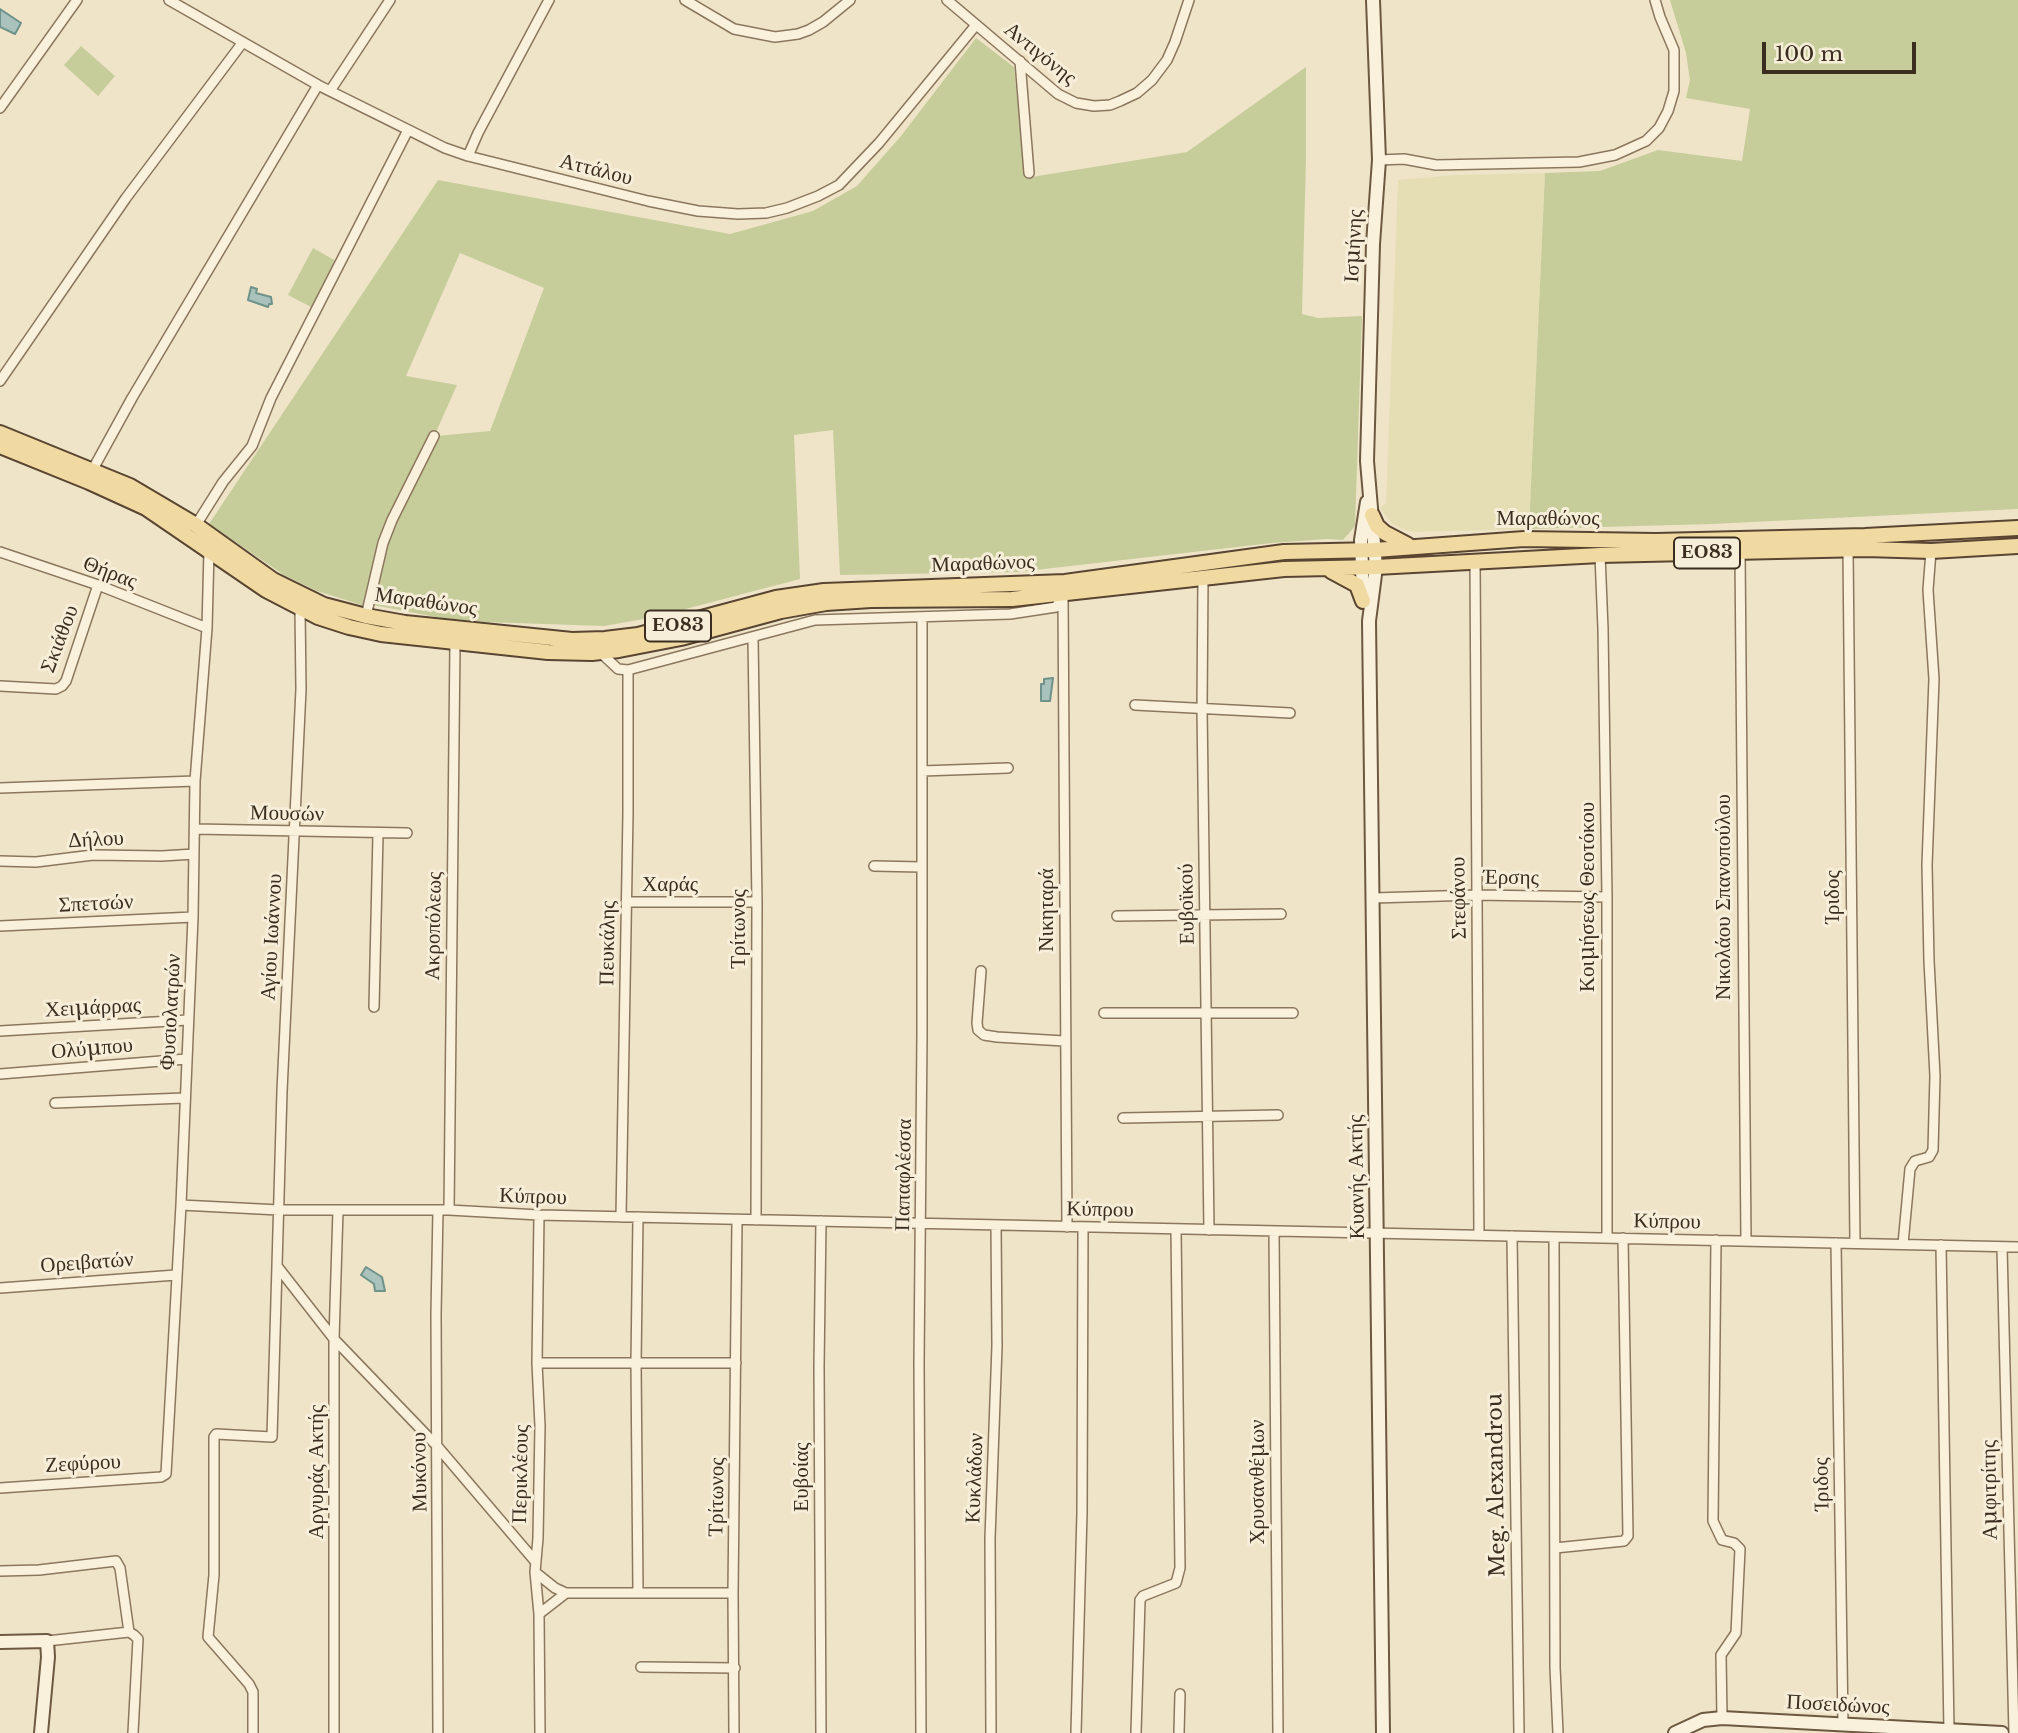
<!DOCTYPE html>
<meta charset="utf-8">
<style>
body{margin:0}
#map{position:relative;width:2018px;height:1733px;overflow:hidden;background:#efe4c8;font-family:"Libre Baskerville",serif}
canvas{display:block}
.scale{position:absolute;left:1762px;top:42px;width:154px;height:32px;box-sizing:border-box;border:4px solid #3b2e20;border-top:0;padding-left:9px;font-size:21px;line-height:24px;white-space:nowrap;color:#3b2e20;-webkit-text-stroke:5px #f6eed8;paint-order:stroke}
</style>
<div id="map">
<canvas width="2018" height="1733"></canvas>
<div class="scale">100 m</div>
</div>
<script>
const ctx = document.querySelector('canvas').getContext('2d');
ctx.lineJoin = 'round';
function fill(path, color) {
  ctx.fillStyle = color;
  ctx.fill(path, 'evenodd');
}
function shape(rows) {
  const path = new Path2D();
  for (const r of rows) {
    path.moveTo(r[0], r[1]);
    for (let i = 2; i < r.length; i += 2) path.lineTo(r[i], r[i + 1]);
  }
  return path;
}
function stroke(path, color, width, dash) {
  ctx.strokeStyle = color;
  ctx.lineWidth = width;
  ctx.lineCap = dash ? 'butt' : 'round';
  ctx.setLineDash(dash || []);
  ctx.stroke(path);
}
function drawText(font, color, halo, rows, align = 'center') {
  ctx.font = font + ' "Libre Baskerville",serif';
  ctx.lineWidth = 6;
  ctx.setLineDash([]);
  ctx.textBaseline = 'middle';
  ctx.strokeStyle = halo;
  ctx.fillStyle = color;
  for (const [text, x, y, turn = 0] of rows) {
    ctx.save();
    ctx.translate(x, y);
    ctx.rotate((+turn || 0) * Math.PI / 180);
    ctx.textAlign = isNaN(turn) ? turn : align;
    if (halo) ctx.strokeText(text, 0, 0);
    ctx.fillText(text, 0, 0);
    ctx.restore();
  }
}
fill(shape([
 [1545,173,1529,529,1414,532,1403,529,1392,524,1380,508,1386,503,1398,180,1455,175]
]), '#e5deb5');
fill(shape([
 [1670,0,2018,0,2018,509,1712,524,1529,529,1545,173,1600,171,1658,150,1742,161,1750,109,1686,98,1690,80,1686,53],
 [976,38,1014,67,1025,178,1187,152,1306,67,1306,157,1302,314,1318,318,1362,316,1355,526,1343,540,1327,539,1272,543,1018,572,840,575,833,430,794,435,800,579,655,617,604,626,485,622,441,618,373,605,385,543,437,436,490,431,544,288,460,253,406,376,457,385,436,432,433,432,390,517,365,606,317,591,284,575,209,524,438,180,730,234,813,211,857,186,901,136],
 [81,46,115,76,98,96,64,65],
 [313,248,336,261,311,307,288,295]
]), '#c6cd9b');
const water = shape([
 [0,9,21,23,15,34,0,27,0,9],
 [251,287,257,289,256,293,271,297,272,304,269,304,268,307,248,300,251,287],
 [1053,678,1050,701,1041,701,1041,684,1044,684,1044,679,1053,678],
 [366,1267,382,1277,385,1291,375,1291,374,1284,361,1275,366,1267]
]);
fill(water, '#a9c3bc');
stroke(water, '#6f928a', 2);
const street = shape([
 [169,0,318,85,445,148,468,156,648,201,698,211,738,214,766,213,787,208,818,196,839,185,879,143,976,25],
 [685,0,734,29,775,37,798,34,809,30,823,22,850,0],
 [947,0,1058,94,1076,103,1094,106,1110,105,1120,101,1137,93,1152,80,1167,60,1175,42,1189,0],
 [1020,61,1029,173],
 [330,91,390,0],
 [0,108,77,0],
 [468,156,478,133,549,0],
 [1379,160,1404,159,1436,165,1579,162,1615,155,1646,141,1659,128,1668,111,1674,91,1674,50,1660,17,1655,0],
 [0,381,126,198,243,42],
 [93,469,132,398,318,85],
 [196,525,223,482,252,446,271,398,408,130],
 [1848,550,1855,1243],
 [0,552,98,585,207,628],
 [1740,552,1746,1241],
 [1600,555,1603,629,1607,897,1607,1238],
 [1475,560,1479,1235],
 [1203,578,1202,708,1209,1230],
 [1063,595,1067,1227],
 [300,609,301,689,282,1091,277,1266,334,1339,437,1446,535,1561],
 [366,616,383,543,392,520,434,436],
 [753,638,757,902,756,1220],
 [601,653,618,669,628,670,815,620,1010,614,1056,607,1063,596],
 [0,686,56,689,62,686,66,681,98,585],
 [1135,705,1290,713],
 [922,771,1008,768],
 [0,788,195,781],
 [195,829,407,833],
 [0,861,36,862,93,855,162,856,194,854],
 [874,866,921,867],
 [1373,898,1476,895,1607,897],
 [626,902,757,902],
 [1117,916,1281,914],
 [0,926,193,917],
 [981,971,977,1023,978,1030,984,1035,997,1037,1064,1041],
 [374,1007,378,834],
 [1104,1013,1293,1013],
 [0,1031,188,1020],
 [0,1074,186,1059],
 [55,1103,184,1098],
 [1123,1118,1278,1115],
 [181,1205,279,1210,449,1210,539,1215,2018,1247],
 [449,1210,455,643],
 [539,1215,537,1363,540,1426,538,1538,535,1572,539,1614,540,1733],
 [621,1217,628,813,628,670],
 [1274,1231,1278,1733],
 [1512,1236,1519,1733],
 [1554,1237,1555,1667,1558,1733],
 [1716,1240,1713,1521,1722,1540,1734,1543,1740,1549,1736,1633,1721,1655,1722,1718],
 [1836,1243,1843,1725],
 [1903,1244,1910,1169,1915,1161,1929,1157,1933,1150,1935,1076,1929,961,1927,865,1934,679,1928,590,1931,551],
 [1941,1245,1949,1731],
 [2002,1247,2014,1733],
 [0,1288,176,1275],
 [537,1363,736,1363],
 [0,1488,161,1477,166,1474,181,1205,193,917,195,781,207,628,209,551],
 [1555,1548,1624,1541,1628,1536,1623,1238],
 [0,1571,39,1570,116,1561,120,1568,129,1632],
 [535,1572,555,1588,566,1593,733,1593],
 [638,1592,636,1363,638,1217],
 [539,1614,566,1593],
 [47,1641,129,1632,134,1635,138,1639,133,1733],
 [641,1667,735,1668],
 [253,1733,253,1692,249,1684,208,1637,214,1575,214,1437,216,1434,272,1437,277,1266],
 [334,1733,334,1339,338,1210],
 [438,1733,436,1314,438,1210],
 [734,1733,733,1593,737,1220],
 [821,1733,819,1366,821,1221],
 [921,1733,919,1363,922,1035,922,617],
 [991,1733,990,1538,997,1346,996,1225],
 [1076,1733,1082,1513,1083,1227],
 [1136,1733,1140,1600,1143,1596,1176,1583,1180,1568,1176,1229],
 [1179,1733,1180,1694]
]);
const secondary = shape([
 [1373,0,1379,160,1373,244,1367,461,1376,567,1369,621,1383,1733],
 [1363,595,1361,540,1367,502],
 [0,1642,47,1641,48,1657,41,1733],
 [1675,1733,1703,1720,1722,1718,2002,1733]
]);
const primary = shape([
 [0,433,130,486,196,525,273,580,324,605,366,616,405,623,572,640,605,639,638,635,776,598,824,591,1065,582,1284,552,1375,550,1524,539,1656,541,1865,536,2018,528],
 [0,446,89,482,146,508,266,590,318,617,349,627,381,634,548,652,592,653,619,650,681,638,781,611,826,603,871,600,1012,599,1284,569,1376,567,1600,555,1866,549,1931,551,2018,546],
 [1372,515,1377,526,1385,533,1408,545],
 [1331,571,1357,585,1363,601]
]);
stroke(street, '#8b775d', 12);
stroke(secondary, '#6d5840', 16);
stroke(primary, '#594531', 18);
stroke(street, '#f9f1dc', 9);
stroke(secondary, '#f9f1dc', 12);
stroke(primary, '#f1daa1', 14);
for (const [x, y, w] of [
 [1707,553,66],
 [678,626,66]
]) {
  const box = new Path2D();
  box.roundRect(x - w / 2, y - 15.5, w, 31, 5);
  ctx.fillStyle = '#f6eed8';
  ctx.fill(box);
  stroke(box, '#3b2e20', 2);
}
drawText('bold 19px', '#3b2e20', null, [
 ["ΕΟ83",1707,553],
 ["ΕΟ83",678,626]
]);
drawText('21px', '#3b2e20', '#f6eed8', [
 ["Αντιγόνης",1040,54,39],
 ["Αττάλου",596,170,14],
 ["Ισμήνης",1354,246,-87],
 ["Μαραθώνος",1548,519],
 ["Μαραθώνος",983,564,-2],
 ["Θήρας",110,573,21],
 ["Μαραθώνος",426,602,8],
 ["Σκιάθου",60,639,-69],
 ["Μουσών",287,814,1],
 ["Δήλου",96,840,-3],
 ["Έρσης",1511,878,1],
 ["Χαράς",670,885],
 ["Κοιμήσεως Θεοτόκου",1588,897,-90],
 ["Νικολάου Σπανοπούλου",1724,897,-90],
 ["Ίριδος",1833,897,-90],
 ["Στεφάνου",1459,898,-91],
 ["Σπετσών",96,904,-3],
 ["Ευβοϊκού",1187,904,-91],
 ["Νικηταρά",1047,910,-90],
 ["Ακροπόλεως",434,926,-89],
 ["Τρίτωνος",739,929,-90],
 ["Αγίου Ιωάννου",272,937,-87],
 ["Πευκάλης",608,943,-89],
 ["Χειμάρρας",93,1008,-3],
 ["Φυσιολατρών",171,1012,-87],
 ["Ολύμπου",92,1049,-5],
 ["Παπαφλέσσα",904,1175,-89],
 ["Κυανής Ακτής",1357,1177,-91],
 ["Κύπρου",533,1197,2],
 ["Κύπρου",1100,1210,1],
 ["Κύπρου",1667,1222,1],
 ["Ορειβατών",87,1263,-4],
 ["Ζεφύρου",83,1464,-3],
 ["Αργυράς Ακτής",317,1472,-90],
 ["Μυκόνου",420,1472,-91],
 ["Περικλέους",521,1474,-89],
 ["Ευβοίας",802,1477,-90],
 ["Κυκλάδων",975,1478,-88],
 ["Χρυσανθέμων",1258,1482,-90],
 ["Ίριδος",1822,1484,-91],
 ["Meg. Alexandrou",1497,1485,-91],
 ["Αμφιτρίτης",1990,1490,-91],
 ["Τρίτωνος",717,1497,-89],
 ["Ποσειδώνος",1838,1705,3]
]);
</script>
